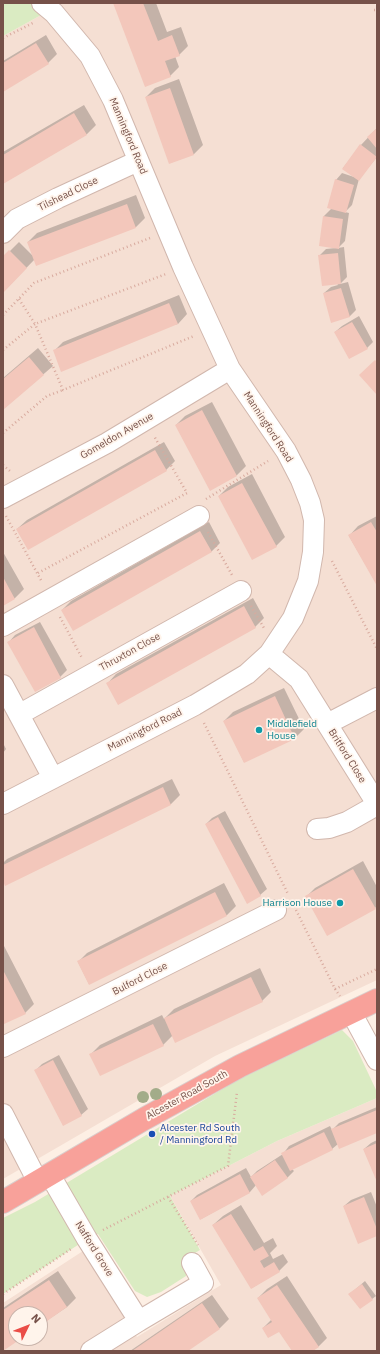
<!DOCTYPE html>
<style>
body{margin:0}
#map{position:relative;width:380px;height:1354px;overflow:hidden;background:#fdefe4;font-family:"IBM Plex Sans",sans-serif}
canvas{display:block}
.frame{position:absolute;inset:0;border:4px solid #765149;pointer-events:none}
.north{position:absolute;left:8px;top:1306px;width:40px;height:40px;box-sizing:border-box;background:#fff4eb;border:1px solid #c8b3aa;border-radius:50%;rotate:47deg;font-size:11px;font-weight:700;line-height:16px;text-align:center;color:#765149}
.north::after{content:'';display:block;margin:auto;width:14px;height:18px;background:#ea4d47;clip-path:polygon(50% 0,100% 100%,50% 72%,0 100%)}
</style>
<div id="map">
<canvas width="380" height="1354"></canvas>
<div class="frame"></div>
<div class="north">N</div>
</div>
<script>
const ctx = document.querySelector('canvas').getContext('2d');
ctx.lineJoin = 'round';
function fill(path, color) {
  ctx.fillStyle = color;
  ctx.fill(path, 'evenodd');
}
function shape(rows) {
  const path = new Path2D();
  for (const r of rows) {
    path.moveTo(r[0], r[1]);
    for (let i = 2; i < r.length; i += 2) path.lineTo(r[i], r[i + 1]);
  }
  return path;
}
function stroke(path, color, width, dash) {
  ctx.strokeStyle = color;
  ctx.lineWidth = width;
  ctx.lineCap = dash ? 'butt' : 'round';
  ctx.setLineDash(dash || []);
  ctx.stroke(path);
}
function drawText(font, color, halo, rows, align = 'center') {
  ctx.font = font + ' "IBM Plex Sans",sans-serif';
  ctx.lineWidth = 3.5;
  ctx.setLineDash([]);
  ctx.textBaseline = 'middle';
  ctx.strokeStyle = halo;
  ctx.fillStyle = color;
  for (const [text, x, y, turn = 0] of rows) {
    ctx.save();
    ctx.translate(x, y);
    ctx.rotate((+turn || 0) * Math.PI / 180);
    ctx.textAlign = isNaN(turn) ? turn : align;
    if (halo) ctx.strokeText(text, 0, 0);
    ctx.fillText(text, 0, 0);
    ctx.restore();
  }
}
fill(shape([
 [63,3,374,3,377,7,377,980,215,1056,3,1179,3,36],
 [377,1098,377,1351,3,1351,3,1303,83,1251,137,1337,221,1285,170,1196,277,1141],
 [16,1314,40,1314,40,1338,16,1338]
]), '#f5dfd3');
fill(shape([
 [3,3,63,3,3,36],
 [342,1030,353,1041,377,1092,377,1098,277,1141,170,1196,200,1250,188,1257,186,1276,161,1292,147,1297,135,1291,98,1234,87,1239,3,1294,3,1218,35,1202,239,1079]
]), '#daebc2');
fill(shape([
 [114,3,156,3,167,32,181,27,188,46,179,55,175,56,179,67,170,76],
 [46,35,57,54,48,63,3,90,3,61],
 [179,79,203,145,194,154,170,163,146,97,155,88],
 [84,105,96,125,87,134,3,183,3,152],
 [377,128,377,157,359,179,352,205,345,212,349,213,345,241,338,248,344,247,347,277,340,284,348,282,356,310,349,317,324,293,331,287,338,285,319,256,326,249,336,248,320,245,324,216,332,208,336,180,342,173,354,177,343,168,361,145],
 [136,195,145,218,136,227,37,264,35,259,3,292,3,258,19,242,33,256,28,242,37,233],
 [179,295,187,314,178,324,54,351,63,342],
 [359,316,373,342,367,348,335,332,342,326],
 [38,348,53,366,3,409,3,378],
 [212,402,246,466,237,475,211,489,176,425,185,416],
 [164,442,175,461,166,470,17,529,27,520],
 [252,474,285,537,276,546,219,496,228,487],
 [377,516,377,584,349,536,358,526],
 [209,522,220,543,211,552,62,610,71,601],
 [3,552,24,589,15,598,3,605],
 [253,598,264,618,255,627,107,684,116,674],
 [40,622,67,670,60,677,9,642,15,635],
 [284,688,304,729,295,738,244,762,224,721,233,712],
 [3,743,6,749,3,753],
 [172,779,180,795,171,804,6,884,3,879,3,863,7,859],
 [225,811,267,889,260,895,206,824,212,818],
 [363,861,377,887,377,906,375,908,306,897,315,888],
 [224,883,236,906,227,915,89,984,78,962,87,953],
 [3,944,34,1004,25,1013,3,1020],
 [260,968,271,992,262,1001,173,1035,163,1045,91,1054,100,1045,162,1015,164,1019,174,1009],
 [59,1055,88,1109,81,1115,36,1070,42,1064],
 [377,1107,377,1132,338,1144,332,1149,292,1169,294,1171,287,1178,256,1185,250,1192,201,1219,191,1201,197,1195,246,1168,251,1177,257,1171,283,1154,289,1146,330,1126,332,1130,339,1123],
 [377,1140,377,1180,364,1149,371,1143],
 [371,1192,377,1207,377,1235,344,1206,351,1200],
 [241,1205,264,1243,273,1238,277,1246,270,1253,273,1259,283,1254,288,1262,279,1271,252,1288,213,1225,223,1216],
 [58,1271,76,1298,67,1307,40,1325,40,1314,16,1314,16,1338,20,1338,3,1349,3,1308],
 [287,1276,327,1338,318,1347,311,1351,293,1351,279,1330,263,1328,272,1319,258,1298,267,1289],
 [365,1281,376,1296,360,1308,350,1294],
 [212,1295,229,1319,220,1328,186,1351,130,1351]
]), '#0003');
fill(shape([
 [113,3,143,3,158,41,172,35,180,56,165,61,171,77,145,87],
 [36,43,49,64,3,92,3,63],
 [170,88,194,155,169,164,145,97],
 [74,113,87,135,3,184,3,155],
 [377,128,377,149,367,137],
 [360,144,377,157,359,181,342,169],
 [335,179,354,185,346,213,327,208],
 [127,204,136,228,36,266,27,242],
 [323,216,343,219,339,249,319,246],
 [9,250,27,268,3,293,3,256],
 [338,253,341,284,322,286,318,255],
 [341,288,350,317,331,323,323,293],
 [169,303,178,324,61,372,53,350],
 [352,322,368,349,349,359,334,332],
 [29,357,44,375,3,410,3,379],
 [375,360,377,362,377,395,359,375],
 [202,410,237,476,210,491,175,425],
 [155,450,167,471,28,550,16,529],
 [242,483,277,547,252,560,218,496],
 [371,522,377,532,377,586,348,535],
 [200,531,212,552,73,631,61,610],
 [3,577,15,599,3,606],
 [244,606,256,628,118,705,106,683],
 [34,627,61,678,35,692,7,642],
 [275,696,295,739,244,763,223,721],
 [163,787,171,805,5,886,3,881,3,865],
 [218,817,261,896,247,904,205,824],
 [353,869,376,909,327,936,305,896],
 [215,892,227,916,89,985,77,961],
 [3,970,26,1014,4,1024,3,1022],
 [251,977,263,1002,175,1043,164,1018],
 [153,1024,164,1046,100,1076,89,1054],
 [53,1060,82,1116,63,1126,34,1070],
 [377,1110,377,1133,339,1149,331,1129],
 [324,1132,333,1150,290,1171,281,1153],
 [377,1143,377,1182,363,1149],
 [275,1160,288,1178,262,1196,250,1177],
 [240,1174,250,1193,200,1220,190,1201],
 [364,1197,377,1229,377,1236,358,1244,343,1206],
 [231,1214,254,1251,263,1246,269,1256,260,1261,264,1268,274,1262,280,1272,251,1289,212,1225],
 [49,1280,67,1307,40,1326,40,1314,16,1314,16,1338,22,1338,3,1351,3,1310],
 [362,1284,373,1300,360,1309,348,1294],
 [277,1285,319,1347,313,1351,292,1351,279,1332,268,1338,262,1328,272,1322,257,1298],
 [202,1303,220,1329,188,1351,132,1351]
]), '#f3c7bb');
const minor = shape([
 [3,233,17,219,58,198,138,161],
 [3,498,107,443,230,369],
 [3,626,199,516],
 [269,654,299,679,377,804],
 [3,685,53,778],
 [20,714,241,591],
 [327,724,377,698],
 [3,804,195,705,247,674,269,654,293,618,308,581,313,552,314,520,310,503,301,480,286,451,230,369,183,267,113,100,90,56,54,13,42,3],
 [317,829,329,828,347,822,377,805],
 [351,1012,377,1060],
 [3,1047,276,910],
 [3,1114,38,1182],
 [50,1175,87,1239,139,1321,91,1351],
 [139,1321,203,1283,192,1263]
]);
const highway = shape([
 [3,1202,144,1119,240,1066,377,1000]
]);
stroke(minor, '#d1b7ad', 22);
stroke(highway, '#d9cecc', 24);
stroke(shape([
 [374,10,377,10],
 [3,38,35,22],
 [19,299,35,324,166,274],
 [3,315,34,283,150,238],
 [3,350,35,324,63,390,194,336],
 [3,433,47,396,63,390],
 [3,465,10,471],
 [206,499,268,461],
 [6,516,42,582],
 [208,532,232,575],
 [332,561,377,649],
 [38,573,187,493,154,436],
 [251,606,264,628],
 [60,617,82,658],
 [204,723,288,894],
 [296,910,335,989,340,996],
 [335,989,377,969],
 [168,1197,198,1245],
 [103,1230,228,1166,237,1092],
 [3,1294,71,1249]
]), '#d8aa9e', 2.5, [1, 3]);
stroke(minor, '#fff', 20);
stroke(highway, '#f8a19a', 22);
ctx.fillStyle = '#a3ac89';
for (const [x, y] of [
 [156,1094],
 [143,1097]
]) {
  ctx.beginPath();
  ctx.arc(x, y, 6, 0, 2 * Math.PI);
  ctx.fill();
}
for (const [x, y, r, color] of [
 [259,730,4,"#0f9aa8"],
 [340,903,4,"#0f9aa8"],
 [152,1134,4,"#1a4fb4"]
]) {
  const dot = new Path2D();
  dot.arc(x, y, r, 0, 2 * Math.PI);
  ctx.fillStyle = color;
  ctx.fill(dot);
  stroke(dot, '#fff4eb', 1.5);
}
drawText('10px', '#765149', '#fff4eb', [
 ["Manningford Road",128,136,67],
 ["Tilshead Close",68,194,-26],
 ["Manningford Road",268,427,57],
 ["Gomeldon Avenue",117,436,-30],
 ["Thruxton Close",130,652,-29],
 ["Manningford Road",145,730,-27],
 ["Britford Close",347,756,58],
 ["Bulford Close",140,979,-27],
 ["Alcester Road South",187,1095,-29],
 ["Nafford Grove",94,1249,58]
]);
drawText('10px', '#0d838f', '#fff4eb', [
 ["Middlefield",267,724],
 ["House",267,736],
 ["Harrison House",332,903,"right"]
], 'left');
drawText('10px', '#164399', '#fff4eb', [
 ["Alcester Rd South",160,1128],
 ["/ Manningford Rd",160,1140]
], 'left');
</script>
